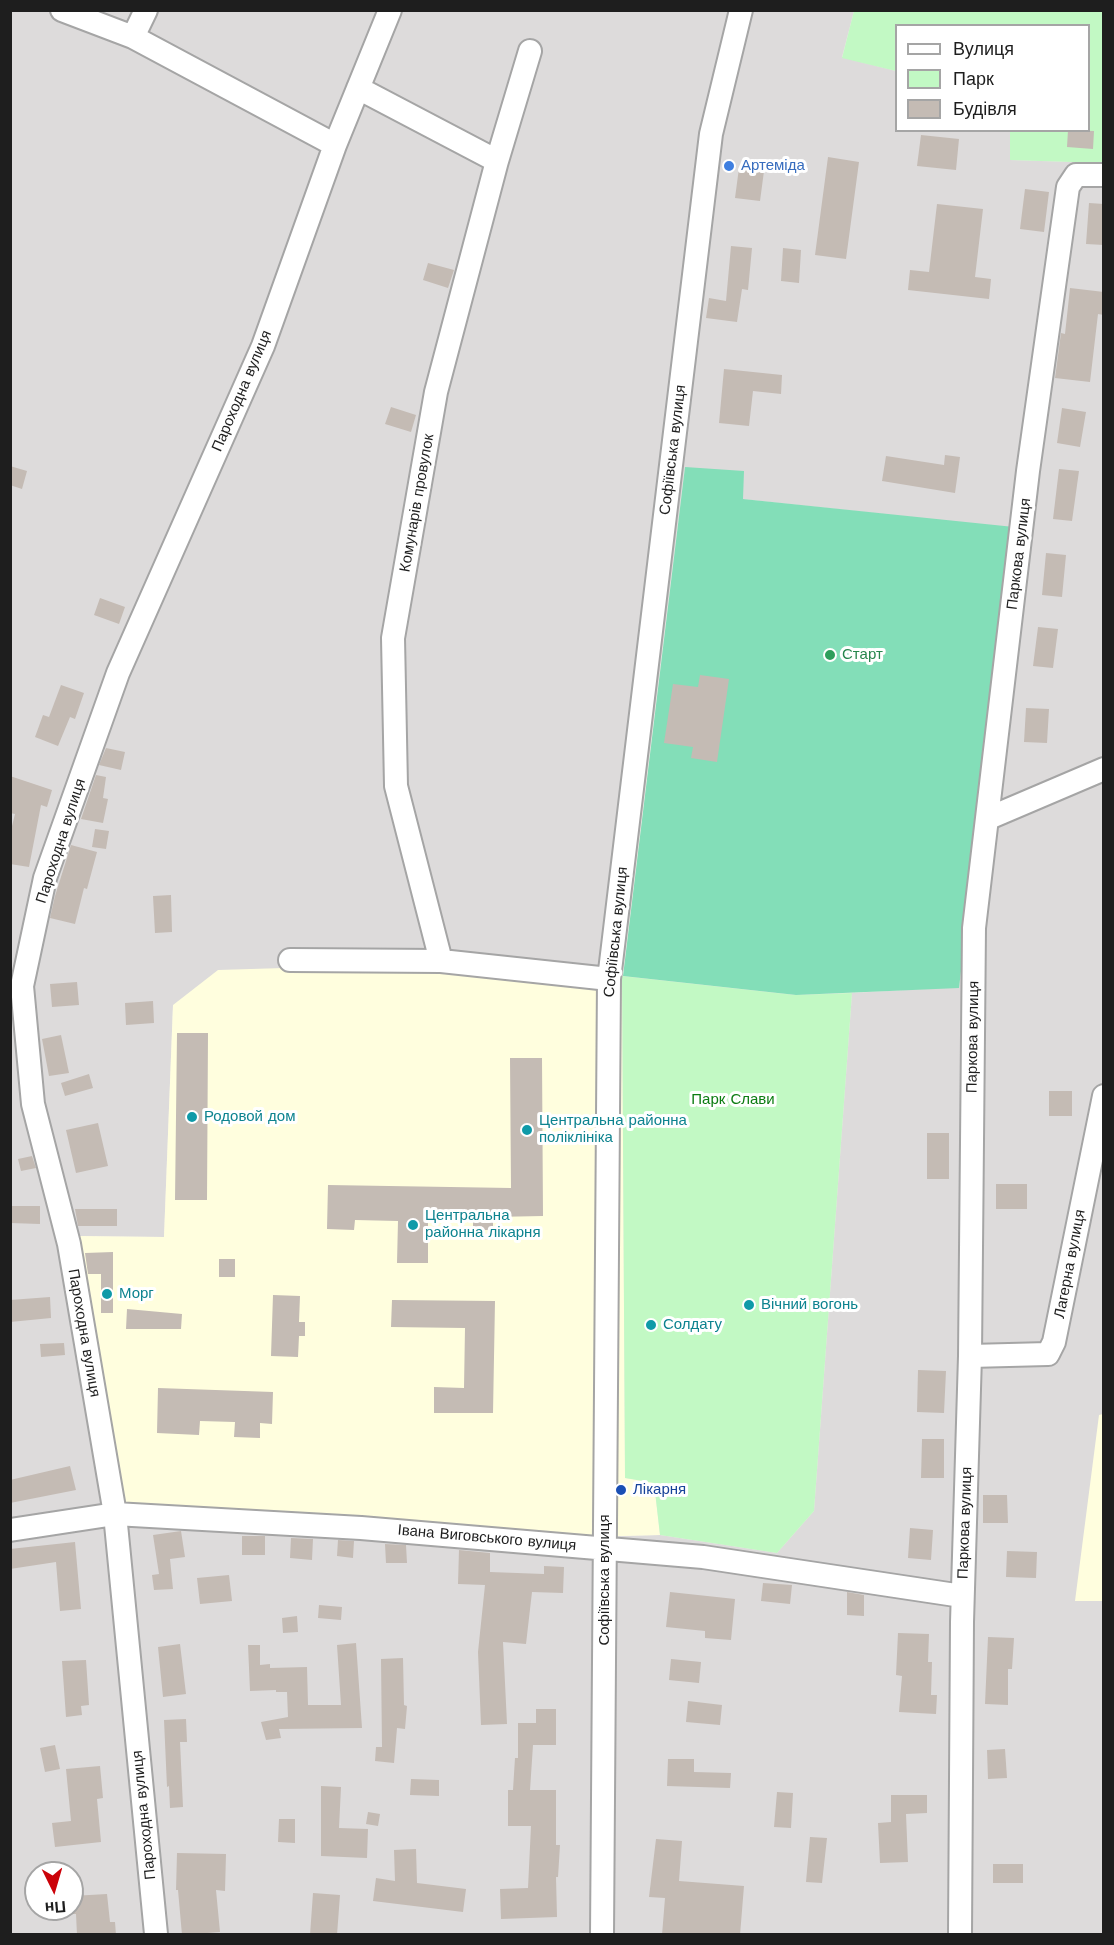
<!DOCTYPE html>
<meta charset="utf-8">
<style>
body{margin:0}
#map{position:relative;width:1114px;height:1945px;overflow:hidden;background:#efebe5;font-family:"Work Sans",sans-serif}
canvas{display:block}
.frame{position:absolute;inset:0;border:12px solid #1e1e1e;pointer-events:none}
.legend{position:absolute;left:895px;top:24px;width:195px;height:108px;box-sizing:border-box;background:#fff;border:2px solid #a5a5a5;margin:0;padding:8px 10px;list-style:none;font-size:18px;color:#1e1e1e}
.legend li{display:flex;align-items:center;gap:12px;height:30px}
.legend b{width:30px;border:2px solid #a5a5a5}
.north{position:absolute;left:24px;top:1861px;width:60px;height:60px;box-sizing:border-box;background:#fff;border:2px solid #a5a5a5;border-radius:50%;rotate:175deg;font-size:16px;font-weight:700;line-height:24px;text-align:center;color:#1e1e1e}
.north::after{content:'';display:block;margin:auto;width:21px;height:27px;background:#cb0209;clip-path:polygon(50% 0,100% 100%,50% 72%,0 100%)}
</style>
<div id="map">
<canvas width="1114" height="1945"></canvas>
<div class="frame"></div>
<ul class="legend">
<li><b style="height:8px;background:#fff"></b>Вулиця</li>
<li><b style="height:16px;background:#c2f9c4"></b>Парк</li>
<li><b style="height:16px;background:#c4bbb4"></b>Будівля</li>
</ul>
<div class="north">Пн</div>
</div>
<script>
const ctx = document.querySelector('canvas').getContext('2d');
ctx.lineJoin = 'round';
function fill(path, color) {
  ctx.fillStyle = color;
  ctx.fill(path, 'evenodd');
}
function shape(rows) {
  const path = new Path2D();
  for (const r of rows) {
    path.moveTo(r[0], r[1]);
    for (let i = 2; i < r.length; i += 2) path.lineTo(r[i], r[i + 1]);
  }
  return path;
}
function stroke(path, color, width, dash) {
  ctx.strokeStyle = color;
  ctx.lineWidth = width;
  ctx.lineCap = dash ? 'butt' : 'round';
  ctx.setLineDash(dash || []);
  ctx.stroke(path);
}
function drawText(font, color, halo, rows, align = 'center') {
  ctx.font = font + ' "Work Sans",sans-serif';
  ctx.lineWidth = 6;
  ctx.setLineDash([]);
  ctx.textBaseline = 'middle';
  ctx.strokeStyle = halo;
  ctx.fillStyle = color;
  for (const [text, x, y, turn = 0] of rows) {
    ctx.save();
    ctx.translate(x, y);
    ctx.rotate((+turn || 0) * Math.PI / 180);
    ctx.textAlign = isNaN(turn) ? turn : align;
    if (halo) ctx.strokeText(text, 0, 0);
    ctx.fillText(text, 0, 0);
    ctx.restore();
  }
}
fill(shape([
 [11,11,854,11,842,57,896,71,896,130,1010,131,1010,160,1103,163,1103,1934,11,1934],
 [685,467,742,499,1014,528,959,987,852,993,814,1511,777,1553,660,1535,435,1541,77,1236,164,1237,173,1006,317,967,622,976],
 [36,1873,72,1873,72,1909,36,1909]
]), '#dddbdb');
fill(shape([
 [317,967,622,976,625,1478,654,1482,660,1535,435,1541,127,1526,77,1236,164,1237,173,1005,218,970],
 [1103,1414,1103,1601,1075,1601,1099,1415]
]), '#fffede');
fill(shape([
 [854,11,1103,11,1103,163,1010,160,1010,131,1088,130,1088,26,896,26,896,71,842,58],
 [622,976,795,995,852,993,814,1511,777,1553,660,1535,654,1483,625,1478]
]), '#c2f9c4');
fill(shape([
 [685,467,744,471,743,499,1014,527,959,988,796,995,623,976]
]), '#83deb8');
fill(shape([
 [1068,130,1094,131,1093,149,1067,147],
 [921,135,959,139,956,170,917,166],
 [828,157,859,162,846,259,815,255],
 [739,168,764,171,760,201,735,198],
 [1025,189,1049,192,1044,232,1020,229],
 [1089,203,1104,204,1104,245,1086,244],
 [937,204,983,209,975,277,991,279,989,299,908,290,910,270,929,272],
 [731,246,752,248,748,290,742,289,737,322,706,318,709,298,726,301],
 [783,248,801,250,799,283,781,281],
 [428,263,454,270,448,288,423,280],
 [1070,288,1104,292,1104,315,1098,314,1090,382,1055,378,1061,333,1065,334],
 [724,369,782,375,781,394,753,391,749,426,719,423],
 [391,407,416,415,411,432,385,424],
 [1062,408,1086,412,1080,447,1057,443],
 [945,455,960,457,955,493,882,481,886,456,944,465],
 [10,466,27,471,22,489,10,485],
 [1059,469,1079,471,1072,521,1053,519],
 [1046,553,1066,555,1062,597,1042,595],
 [100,598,125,607,119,624,94,615],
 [1038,627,1058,629,1053,668,1033,666],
 [700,675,729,679,717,762,691,758,693,747,664,743,673,684,698,687],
 [61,685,84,693,75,719,70,717,58,746,35,737,43,715,49,717],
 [1026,708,1049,709,1047,743,1024,742],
 [106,748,125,752,121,770,99,765],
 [96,775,106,777,103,798,108,799,103,823,81,819],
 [10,776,52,790,47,807,41,805,29,867,10,864,10,834,19,798,15,814,10,813],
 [95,829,109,831,106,849,92,847],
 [71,845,97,852,87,889,84,888,75,924,50,918,55,896],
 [171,895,172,932,155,933,153,896],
 [77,982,79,1005,52,1007,50,984],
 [153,1001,154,1023,126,1025,125,1003],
 [177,1033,208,1033,207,1200,175,1200],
 [61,1035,69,1073,49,1076,42,1039],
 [510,1058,542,1058,543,1216,493,1217,493,1230,473,1230,473,1219,428,1218,428,1263,397,1263,398,1221,355,1220,354,1230,327,1229,328,1185,511,1188],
 [89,1074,93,1088,65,1096,61,1083],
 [1049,1091,1072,1091,1072,1116,1049,1116],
 [98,1123,108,1166,76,1173,66,1130],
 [927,1133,949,1133,949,1179,927,1179],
 [32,1156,36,1168,21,1171,18,1159],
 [996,1184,1027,1184,1027,1209,996,1209],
 [10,1206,40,1206,40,1224,10,1223],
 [75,1209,117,1209,117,1226,78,1226],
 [113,1252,113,1313,101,1313,101,1274,88,1274,85,1253],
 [219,1259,235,1259,235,1277,219,1277],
 [273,1295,300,1296,299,1322,305,1322,305,1336,299,1336,298,1357,271,1356],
 [50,1297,51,1318,10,1322,10,1300],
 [392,1300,495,1301,493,1413,434,1413,434,1387,464,1388,465,1328,391,1327],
 [127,1309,182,1314,181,1329,126,1329],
 [64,1343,65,1355,41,1357,40,1344],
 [918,1370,946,1371,944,1413,917,1412],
 [158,1388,273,1392,272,1424,260,1423,260,1438,234,1437,235,1422,200,1421,199,1435,157,1433],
 [922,1439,944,1439,944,1478,921,1478],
 [70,1466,76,1490,10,1503,10,1480],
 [983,1495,1007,1495,1008,1523,983,1523],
 [910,1528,933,1530,931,1560,908,1558],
 [181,1531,185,1557,170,1559,173,1589,154,1590,152,1575,159,1574,153,1535],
 [242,1536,265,1536,265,1555,242,1555],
 [291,1538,313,1539,312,1560,290,1558],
 [338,1540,354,1541,353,1558,337,1556],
 [75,1542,81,1609,60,1611,56,1562,10,1569,10,1549],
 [385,1544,406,1545,407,1563,386,1563],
 [459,1550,490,1553,490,1572,544,1574,544,1566,564,1567,563,1593,532,1592,526,1644,503,1642,507,1724,481,1725,478,1652,485,1585,458,1584],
 [1007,1551,1037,1552,1036,1578,1006,1577],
 [229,1575,232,1601,200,1604,197,1578],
 [763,1583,792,1585,790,1604,761,1601],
 [670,1592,735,1599,731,1640,705,1638,705,1631,666,1627],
 [847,1592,864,1595,864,1616,847,1615],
 [319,1605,342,1607,341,1620,318,1618],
 [297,1616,298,1632,283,1633,282,1618],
 [898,1633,929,1634,928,1662,932,1662,931,1695,937,1695,936,1714,899,1712,902,1676,896,1675],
 [988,1637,1014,1638,1012,1669,1008,1669,1008,1705,985,1704],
 [356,1643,362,1728,279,1729,281,1738,266,1740,261,1722,288,1717,287,1692,276,1692,276,1690,250,1691,248,1645,260,1645,260,1665,270,1664,270,1668,307,1667,308,1705,341,1705,337,1645],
 [180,1644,186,1694,163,1697,158,1647],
 [403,1658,404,1705,407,1706,405,1729,397,1728,394,1763,375,1761,376,1747,382,1747,381,1659],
 [671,1659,701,1662,699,1683,669,1680],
 [86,1660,89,1705,81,1706,82,1715,66,1717,62,1661],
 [688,1701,722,1705,720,1725,686,1722],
 [536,1709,556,1709,556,1745,533,1745,530,1790,556,1790,556,1845,560,1845,558,1877,556,1877,557,1917,501,1919,500,1889,528,1888,531,1826,508,1826,508,1790,513,1790,515,1758,518,1758,518,1723,536,1723],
 [186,1719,187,1742,180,1742,183,1807,170,1808,169,1786,167,1787,164,1720],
 [55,1745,60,1769,45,1772,40,1748],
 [1005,1749,1007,1778,988,1779,987,1750],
 [668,1759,694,1759,694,1772,731,1773,730,1788,667,1786],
 [100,1766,103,1798,97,1799,101,1842,55,1847,52,1823,71,1821,66,1769],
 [411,1779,439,1780,439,1796,410,1795],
 [321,1786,341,1787,339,1828,368,1829,367,1858,321,1856],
 [777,1792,793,1793,791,1828,774,1827],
 [891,1795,927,1795,927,1813,906,1814,908,1862,880,1863,878,1823,891,1822],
 [368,1812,380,1814,378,1826,366,1824],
 [279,1819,295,1819,295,1843,278,1842],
 [810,1837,827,1838,822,1883,806,1882],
 [656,1839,682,1841,679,1881,744,1886,740,1935,662,1935,665,1898,649,1897],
 [416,1849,417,1883,466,1889,463,1912,373,1901,376,1878,395,1881,394,1850],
 [177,1853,226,1854,225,1891,216,1890,220,1932,182,1935,178,1890,176,1890],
 [993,1864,1023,1864,1023,1883,993,1883],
 [313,1893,340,1895,337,1935,310,1935],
 [107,1894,110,1922,115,1922,116,1935,77,1935,76,1914,72,1914,72,1896]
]), '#c4bbb4');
const minor = shape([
 [62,10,133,37,335,145],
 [133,37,146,10],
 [358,88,497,161],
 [989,818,1104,769],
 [290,960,441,961,609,979],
 [441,961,396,786,393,638,436,392,497,161,530,51],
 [970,1356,1048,1354,1054,1342,1104,1096],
 [10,1530,115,1514,361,1528,703,1557,962,1596],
 [156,1934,115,1514,69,1244,33,1104,22,986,45,878,118,673,263,346,335,145,390,10],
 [602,1934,609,979,711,134,741,10],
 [960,1934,962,1622,970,1356,974,928,1028,471,1068,187,1076,175,1104,175]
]);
stroke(minor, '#a5a5a5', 26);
stroke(minor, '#fff', 22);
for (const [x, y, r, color] of [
 [729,166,6,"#3f7fe0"],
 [830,655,6,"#2e9e5b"],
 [192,1117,6,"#0f9aa8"],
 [527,1130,6,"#0f9aa8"],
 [413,1225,6,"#0f9aa8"],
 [107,1294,6,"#0f9aa8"],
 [749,1305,6,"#0f9aa8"],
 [651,1325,6,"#0f9aa8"],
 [621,1490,6,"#1a4fb4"]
]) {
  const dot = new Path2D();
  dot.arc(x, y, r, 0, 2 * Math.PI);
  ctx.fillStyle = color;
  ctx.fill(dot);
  stroke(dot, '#fff', 2);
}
drawText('15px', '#366cbe', '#fff', [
 ["Артеміда",741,166]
], 'left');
drawText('15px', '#1e1e1e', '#fff', [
 ["Пароходна вулиця",242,391,-67],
 ["Софіївська вулиця",673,450,-83],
 ["Комунарів провулок",417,503,-80],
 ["Паркова вулиця",1019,554,-83],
 ["Пароходна вулиця",61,841,-72],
 ["Софіївська вулиця",616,932,-84],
 ["Паркова вулиця",973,1037,-89],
 ["Лагерна вулиця",1070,1264,-79],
 ["Пароходна вулиця",84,1333,80],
 ["Паркова вулиця",965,1523,-88],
 ["Івана Виговського вулиця",487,1538,5],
 ["Софіївська вулиця",605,1580,-90],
 ["Пароходна вулиця",144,1815,-96]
]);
drawText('15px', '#27864d', '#fff', [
 ["Старт",842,655]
], 'left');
drawText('15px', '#0c7c12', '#fff', [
 ["Парк Слави",733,1100]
]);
drawText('15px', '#0d838f', '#fff', [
 ["Родовой дом",204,1117],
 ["Центральна районна",539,1121],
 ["поліклініка",539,1138],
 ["Центральна",425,1216],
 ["районна лікарня",425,1233],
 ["Морг",119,1294],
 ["Вічний вогонь",761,1305],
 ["Солдату",663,1325]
], 'left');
drawText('15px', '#164399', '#fff', [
 ["Лікарня",633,1490]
], 'left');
</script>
